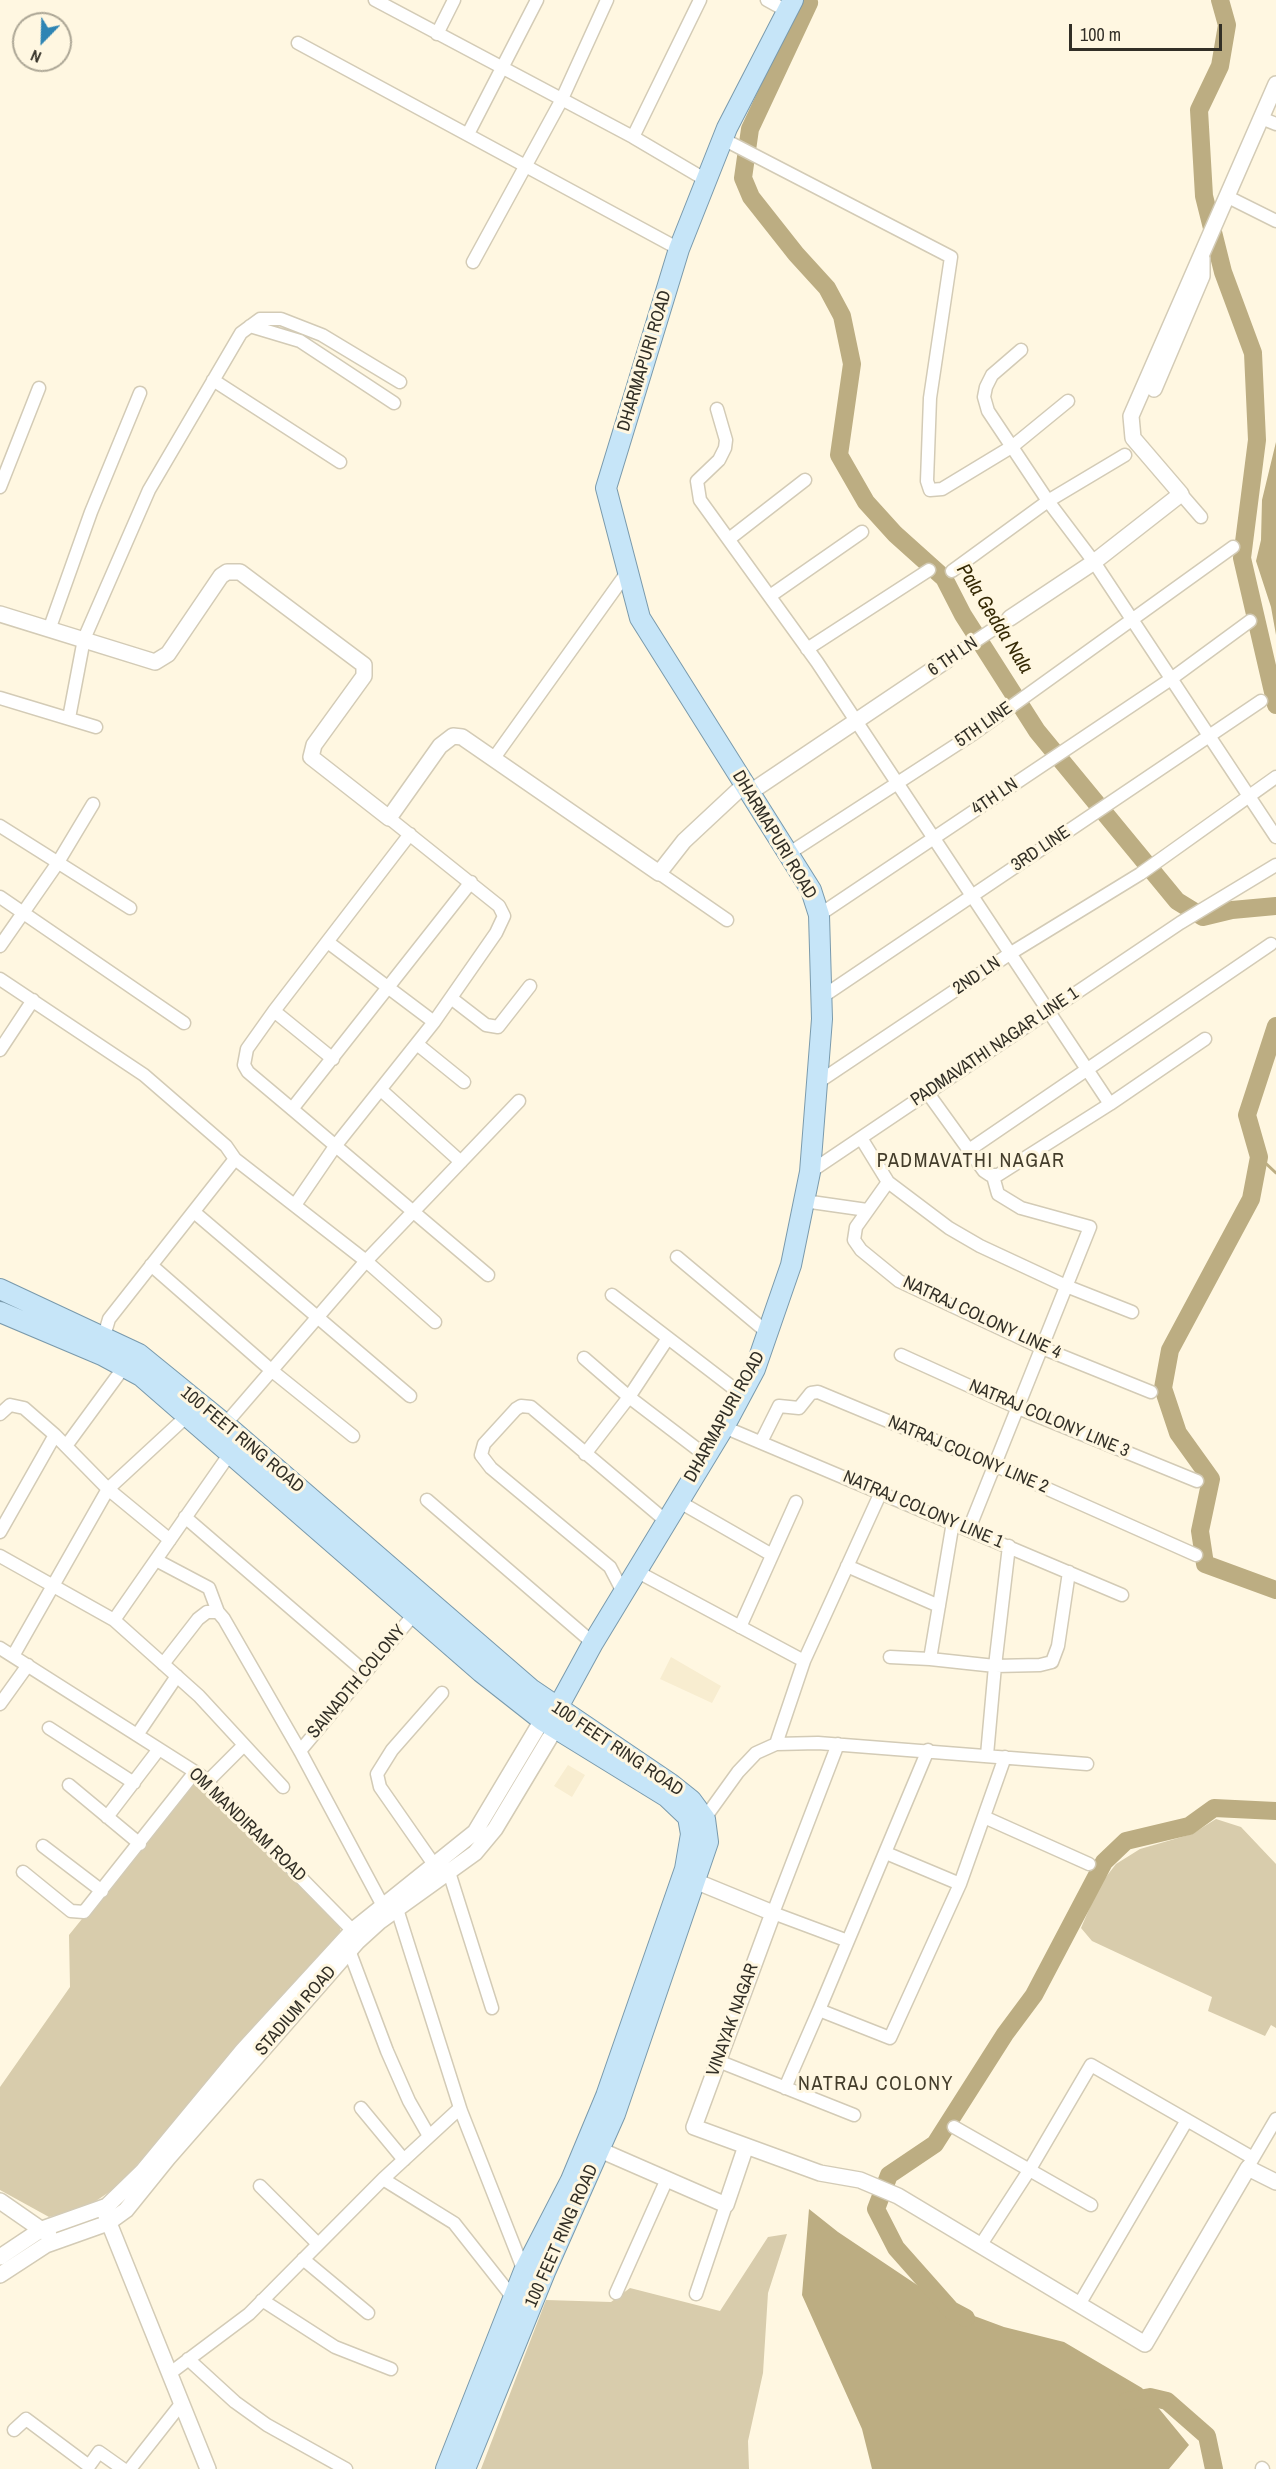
<!DOCTYPE html>
<style>
body{margin:0}
#map{position:relative;width:1276px;height:2469px;overflow:hidden;background:#fff7e1;font-family:"Archivo Narrow",sans-serif}
canvas{display:block}
.north{position:absolute;left:12px;top:12px;width:60px;height:60px;box-sizing:border-box;background:#fff7e1;border:2px solid #ada796;border-radius:50%;rotate:203deg;font-size:16px;font-weight:700;line-height:24px;text-align:center;color:#322f26}
.north::after{content:'';display:block;margin:auto;width:21px;height:27px;background:#2e85b4;clip-path:polygon(50% 0,100% 100%,50% 72%,0 100%)}
.scale{position:absolute;left:1069px;top:24px;width:153px;height:27px;box-sizing:border-box;border:3px solid #322f26;border-top:0;padding-left:8px;font-size:18px;line-height:21px;white-space:nowrap;color:#322f26;-webkit-text-stroke:4px #fff7e1;paint-order:stroke}
</style>
<div id="map">
<canvas width="1276" height="2469"></canvas>
<div class="north">N</div>
<div class="scale">100 m</div>
</div>
<script>
const ctx = document.querySelector('canvas').getContext('2d');
ctx.lineJoin = 'round';
function fill(path, color) {
  ctx.fillStyle = color;
  ctx.fill(path, 'evenodd');
}
function shape(rows) {
  const path = new Path2D();
  for (const r of rows) {
    path.moveTo(r[0], r[1]);
    for (let i = 2; i < r.length; i += 2) path.lineTo(r[i], r[i + 1]);
  }
  return path;
}
function stroke(path, color, width, dash) {
  ctx.strokeStyle = color;
  ctx.lineWidth = width;
  ctx.lineCap = dash ? 'butt' : 'round';
  ctx.setLineDash(dash || []);
  ctx.stroke(path);
}
function drawText(font, color, halo, rows, align = 'center') {
  ctx.font = font + ' "Archivo Narrow",sans-serif';
  ctx.lineWidth = 6;
  ctx.setLineDash([]);
  ctx.textBaseline = 'middle';
  ctx.strokeStyle = halo;
  ctx.fillStyle = color;
  for (const [text, x, y, turn = 0] of rows) {
    ctx.save();
    ctx.translate(x, y);
    ctx.rotate((+turn || 0) * Math.PI / 180);
    ctx.textAlign = isNaN(turn) ? turn : align;
    if (halo) ctx.strokeText(text, 0, 0);
    ctx.fillText(text, 0, 0);
    ctx.restore();
  }
}
fill(shape([
 [671,1657,721,1686,712,1703,660,1679],
 [568,1765,585,1775,572,1797,554,1786]
]), '#f8edd0');
fill(shape([
 [196,1778,340,1926,341,1933,118,2186,87,2207,49,2217,0,2190,0,2087,70,1987,69,1935],
 [1216,1819,1241,1827,1276,1864,1276,2028,1271,2025,1265,2036,1208,2011,1212,1997,1092,1941,1081,1928,1099,1886,1116,1864,1140,1849,1192,1834],
 [787,2234,768,2293,763,2373,748,2441,749,2469,481,2469,546,2300,611,2302,630,2288,720,2311,768,2237]
]), '#d8ccac');
fill(shape([
 [1276,442,1276,635,1271,607,1256,561,1261,540,1262,500],
 [809,2209,838,2232,950,2307,1004,2327,1064,2342,1142,2388,1189,2445,1169,2469,872,2469,862,2429,802,2295]
]), '#bcad82');
stroke(shape([
 [1259,1157,1276,1173]
]), '#bcad82', 3);
stroke(shape([
 [806,0,809,3,750,129,743,178,751,197,796,254,827,288,842,316,852,364,839,455,866,502,895,534,944,578,963,615,1037,731,1177,901,1203,917,1232,910,1276,906],
 [1220,0,1227,25,1220,66,1199,110,1204,196,1223,272,1253,353,1257,440,1242,558,1276,705],
 [1276,1026,1247,1115,1259,1157,1251,1199,1170,1350,1163,1388,1178,1433,1211,1479,1200,1531,1205,1564,1276,1590],
 [966,2318,951,2310,896,2248,876,2209,889,2175,935,2144,1005,2034,1034,1995,1104,1862,1126,1841,1189,1826,1214,1808,1276,1811],
 [1127,2401,1150,2397,1167,2401,1207,2436,1214,2469]
]), '#bcad82', 18);
const minor = shape([
 [375,0,633,137,706,180],
 [767,0,787,11],
 [437,34,454,0],
 [298,43,679,249],
 [1261,118,1276,124],
 [468,134,537,0],
 [633,137,700,0],
 [723,139,951,257,930,398,927,481,930,490,942,489,1013,446,1068,401],
 [1228,197,1276,221],
 [473,262,561,101,607,0],
 [250,326,300,341,394,403],
 [1021,350,992,375,986,387,984,397,988,411,1048,501,1094,562,1276,837],
 [213,380,340,462],
 [717,409,726,440,725,448,719,460,697,481,700,500,817,662,1110,1104],
 [0,487,39,388],
 [1181,494,1201,517],
 [729,539,805,480],
 [952,571,1048,501,1125,455],
 [770,596,862,532],
 [49,630,91,512,140,393],
 [807,649,929,570],
 [947,660,1010,618],
 [0,698,96,727],
 [69,718,84,639,149,490,241,333,260,319,281,319,322,335,400,382],
 [494,758,628,571],
 [0,826,130,908],
 [410,834,274,1011,247,1049,244,1065,248,1072,292,1109,488,1275],
 [788,854,973,734,1233,547],
 [659,873,727,920],
 [0,897,184,1023],
 [819,915,1171,679,1250,621],
 [329,943,434,1022],
 [0,946,57,864,93,804],
 [0,979,144,1075,226,1146,235,1159,109,1319,104,1336],
 [822,997,1261,701],
 [451,998,486,1025,498,1027,530,986],
 [274,1011,333,1059],
 [417,1044,464,1082],
 [0,1050,33,1000],
 [817,1083,1011,953,1140,874,1276,777],
 [381,1090,461,1162],
 [927,1092,984,1171,990,1175,998,1175,1110,1104,1205,1039],
 [292,1109,471,882],
 [861,1138,888,1182,949,1228,980,1246,1066,1286,1132,1312],
 [969,1150,1271,944],
 [235,1159,366,1261,435,1322],
 [810,1172,1180,923,1276,865],
 [888,1182,856,1227,854,1240,861,1250,899,1281,1042,1348,1151,1392],
 [804,1201,867,1210],
 [295,1205,336,1145,434,1022,496,933,504,916,499,906,389,818],
 [194,1212,410,1396],
 [677,1257,769,1334],
 [151,1265,271,1370,353,1436],
 [612,1295,741,1394],
 [901,1355,1018,1408,1197,1481],
 [584,1358,629,1397,705,1455],
 [0,1414,10,1405,24,1408,55,1435,108,1489,170,1540],
 [724,1427,1122,1595],
 [221,1429,366,1261,519,1101],
 [761,1442,779,1406,799,1408,811,1393,818,1392,996,1466,1196,1555],
 [66,1446,124,1367],
 [585,1454,629,1397,668,1338],
 [427,1500,593,1643],
 [678,1501,772,1555],
 [185,1517,365,1672],
 [953,1522,930,1659,995,1666,1009,1546],
 [969,1529,1090,1227,1021,1208,998,1194,993,1176],
 [0,1532,55,1435],
 [0,1556,114,1620,199,1696,283,1787],
 [156,1560,209,1588,218,1612],
 [847,1566,939,1606],
 [636,1571,804,1661],
 [623,1592,610,1567,491,1468,481,1455,484,1444,516,1409,521,1406,531,1407,666,1521],
 [114,1620,231,1452],
 [740,1627,796,1502],
 [0,1648,200,1775,359,1937],
 [13,1656,108,1489,187,1416],
 [890,1657,930,1659],
 [163,1664,198,1619,207,1612,218,1612,224,1619,300,1751,383,1906],
 [0,1704,28,1665],
 [49,1728,134,1783],
 [137,1735,177,1676],
 [776,1744,804,1661,881,1492],
 [838,1744,773,1913,848,1941],
 [928,1750,819,2010,890,2038,960,1884,1005,1757],
 [300,1751,415,1613],
 [987,1755,995,1666,1040,1665,1052,1662,1058,1646,1069,1572],
 [207,1782,244,1745],
 [69,1785,140,1844],
 [107,1817,159,1749],
 [984,1817,1089,1864],
 [702,1822,738,1772,756,1753,776,1744,818,1743,1087,1764],
 [43,1846,102,1891],
 [886,1853,960,1884],
 [435,1866,380,1787,377,1774,392,1750,442,1693],
 [23,1872,71,1911,84,1912,195,1772],
 [449,1872,492,2008],
 [397,1909,461,2111,524,2271],
 [349,1950,387,2051,409,2101,429,2136],
 [718,2061,854,2115],
 [785,2088,819,2010],
 [361,2108,404,2160],
 [954,2127,1091,2205],
 [1249,2165,1276,2119],
 [383,2179,454,2223,514,2299],
 [260,2186,318,2244],
 [980,2246,1030,2169,1091,2065,1253,2158],
 [303,2259,368,2313],
 [616,2293,667,2179],
 [696,2294,726,2205],
 [262,2300,335,2347,391,2369],
 [1080,2303,1187,2120],
 [188,2359,235,2402,267,2425,346,2469],
 [169,2374,249,2314,383,2179,460,2108],
 [14,2430,26,2419,89,2466,99,2452,123,2469],
 [1262,2468,1263,2469],
 [130,2469,181,2404]
]);
const tertiary = shape([
 [1154,389,1202,276,1202,258],
 [0,614,155,662,168,654,221,576,227,572,240,572,364,665,364,676,314,745,311,757,389,818,440,746,453,736,462,737,659,873,684,841,744,785],
 [1010,618,1094,562,1181,494,1133,438,1131,416,1276,84],
 [749,793,947,660],
 [695,1881,773,1913,694,2127,820,2173,860,2180,898,2196,1145,2344,1248,2168,1276,2182],
 [600,2150,726,2205,746,2146],
 [0,2201,49,2235],
 [105,2213,208,2469],
 [0,2257,42,2229,107,2206,142,2172,243,2050,353,1930,475,1832,542,1720],
 [0,2275,46,2245,108,2223,126,2210,168,2158,357,1942,379,1922,475,1853,495,1829,561,1719]
]);
const primary = shape([
 [0,1289,139,1354,225,1424,531,1689,671,1784,691,1800,705,1819,708,1842,615,2114,545,2272,465,2469],
 [0,1312,102,1355,141,1376,481,1672,542,1720,667,1797,688,1817,691,1834,685,1869,606,2096,571,2180,524,2271,446,2469],
 [557,1709,593,1643,724,1427,755,1369,791,1265,810,1172,822,1019,819,915,811,890,640,618,606,488,679,249,727,128,793,0]
]);
stroke(minor, '#d3cbb6', 15);
stroke(tertiary, '#d3cbb6', 18);
stroke(primary, '#7a9aac', 22);
stroke(minor, '#fff', 12);
stroke(tertiary, '#fff', 15);
stroke(primary, '#c6e5f8', 20);
drawText('18px', '#322f26', '#fff7e1', [
 ["DHARMAPURI ROAD",645,361,-73],
 ["6 TH LN",953,657,-34],
 ["5TH LINE",984,725,-35],
 ["4TH LN",995,797,-34],
 ["DHARMAPURI ROAD",774,835,59],
 ["3RD LINE",1041,849,-34],
 ["2ND LN",977,976,-34],
 ["PADMAVATHI NAGAR LINE 1",995,1047,-34],
 ["NATRAJ COLONY LINE 4",982,1318,25],
 ["DHARMAPURI ROAD",725,1417,-61],
 ["NATRAJ COLONY LINE 3",1049,1419,23],
 ["100 FEET RING ROAD",242,1440,40],
 ["NATRAJ COLONY LINE 2",968,1455,23],
 ["NATRAJ COLONY LINE 1",923,1510,23],
 ["SAINADTH COLONY",357,1682,-50],
 ["100 FEET RING ROAD",617,1749,34],
 ["OM MANDIRAM ROAD",247,1825,44],
 ["STADIUM ROAD",296,2011,-49],
 ["VINAYAK NAGAR",733,2020,-70],
 ["100 FEET RING ROAD",562,2236,-66]
]);
drawText('italic 20px', '#352904', '#fff7e1', [
 ["Pala Gedda Nala",994,619,58]
]);
ctx.letterSpacing = '1.5px';
drawText('20px', '#443d2b', '#fff7e1', [
 ["PADMAVATHI NAGAR",971,1162],
 ["NATRAJ COLONY",876,2085]
]);
ctx.letterSpacing = '0px';
</script>
